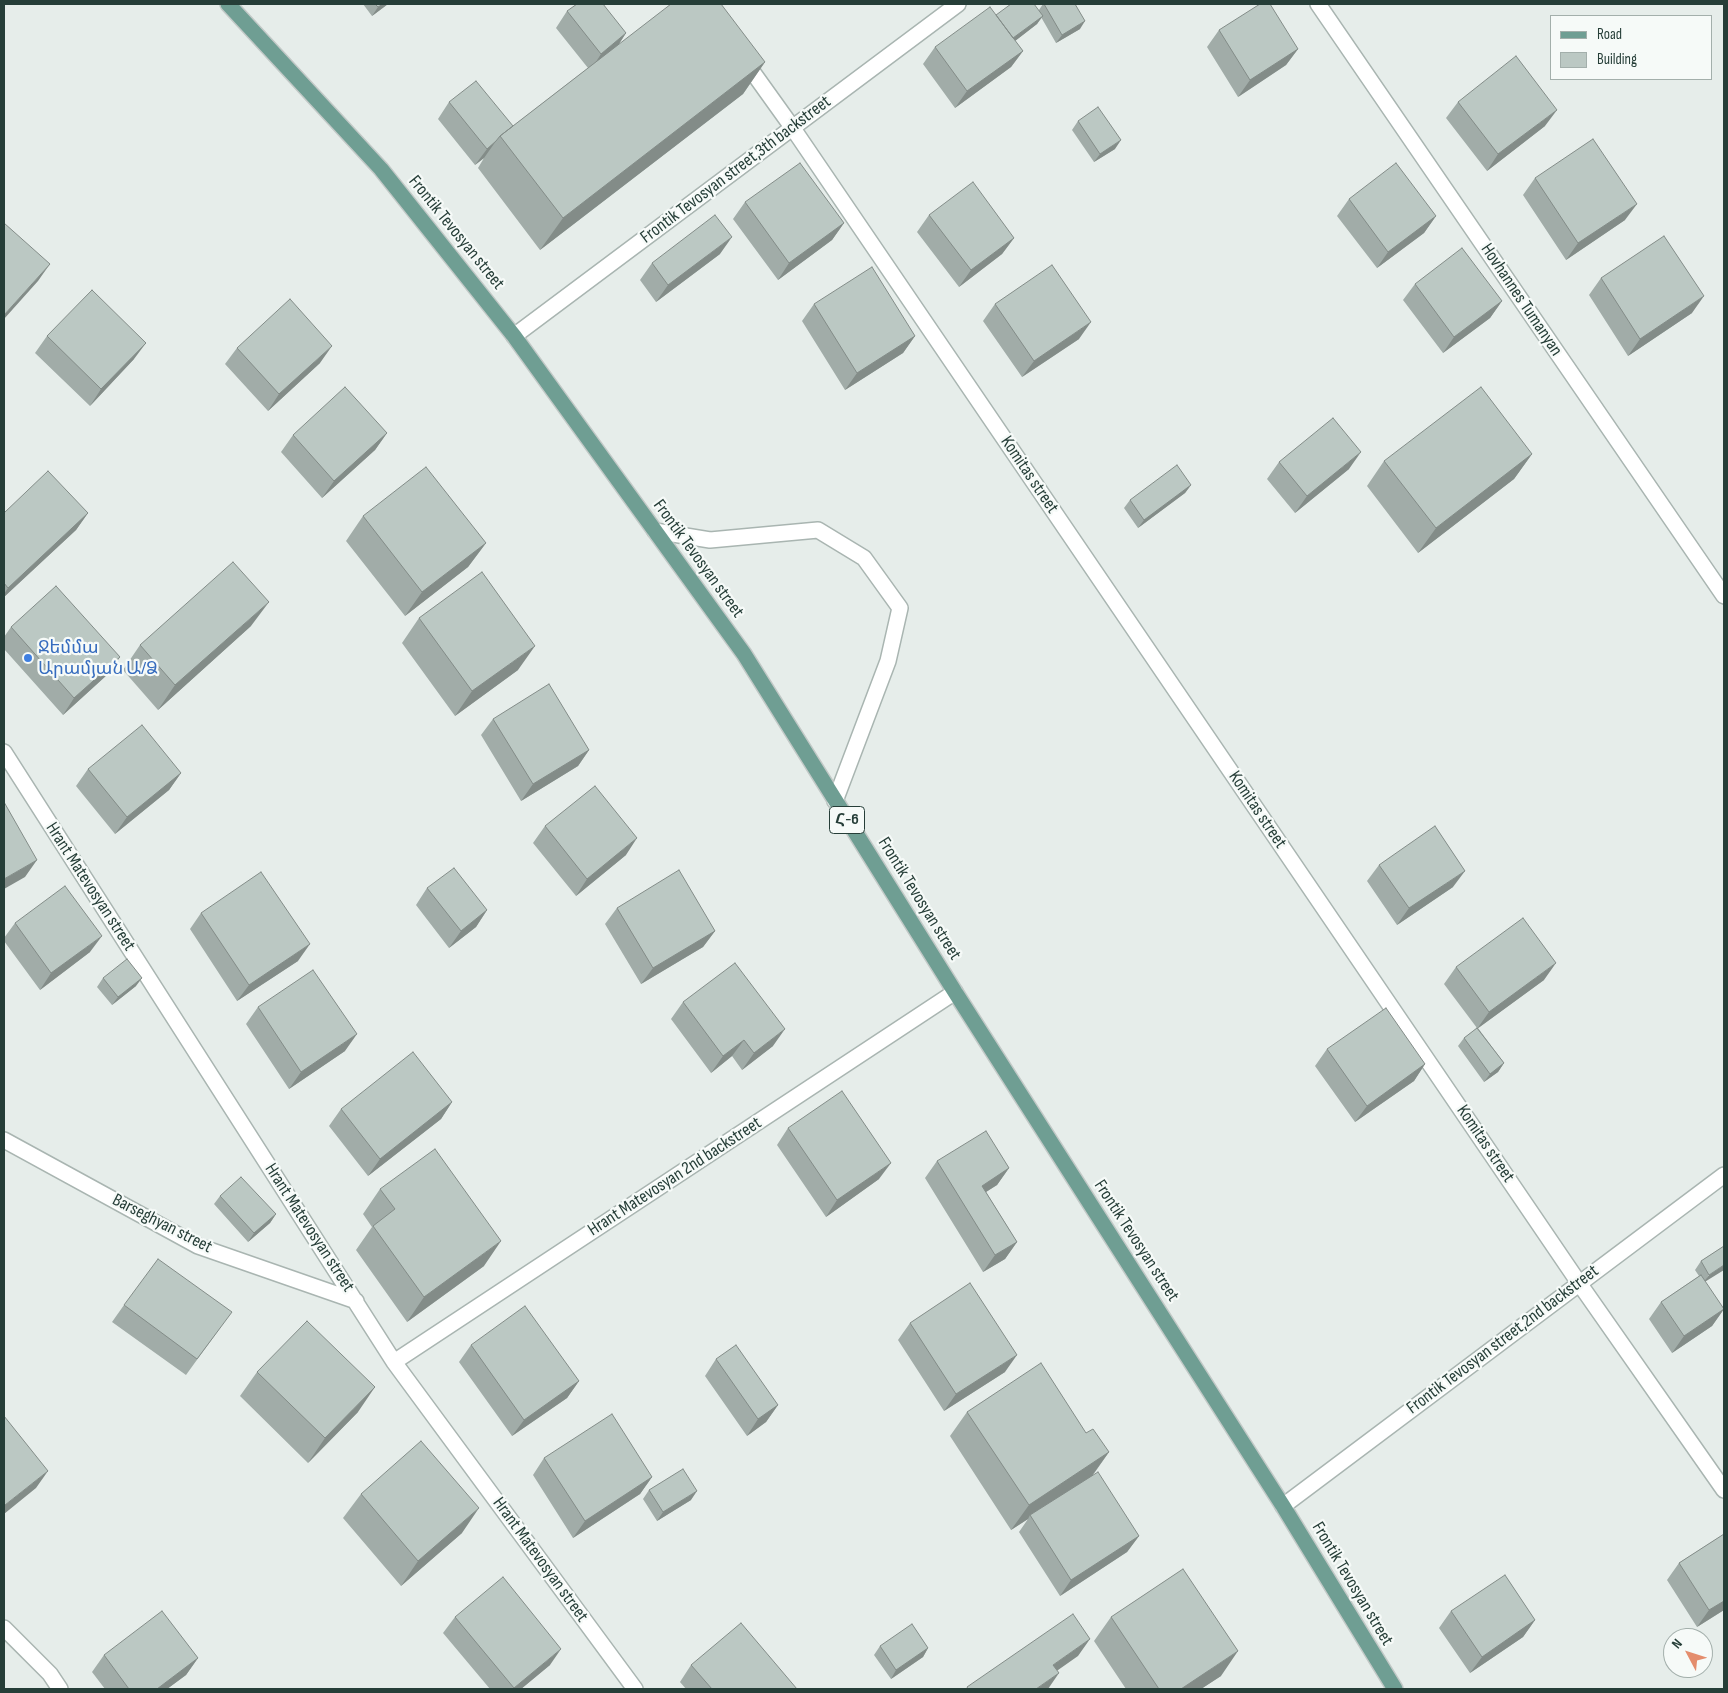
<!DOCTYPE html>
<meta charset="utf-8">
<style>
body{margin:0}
#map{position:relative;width:1728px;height:1693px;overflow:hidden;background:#e6edea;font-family:"Sofia Sans Condensed",sans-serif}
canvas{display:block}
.frame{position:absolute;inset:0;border:5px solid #263e38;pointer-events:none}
.legend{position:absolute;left:1550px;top:15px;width:162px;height:65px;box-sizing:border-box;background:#f6faf8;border:1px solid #a3afab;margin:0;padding:6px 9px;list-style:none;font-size:15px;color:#263e38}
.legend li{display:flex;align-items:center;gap:10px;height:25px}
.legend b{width:25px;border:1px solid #a3afab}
.north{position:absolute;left:1663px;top:1628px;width:50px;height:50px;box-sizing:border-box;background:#f6faf8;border:1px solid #a3afab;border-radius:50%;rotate:310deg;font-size:14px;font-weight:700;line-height:20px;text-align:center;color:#263e38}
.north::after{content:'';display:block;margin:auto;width:18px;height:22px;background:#e48d6d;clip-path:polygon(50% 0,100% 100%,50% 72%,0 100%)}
</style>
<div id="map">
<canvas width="1728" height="1693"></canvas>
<div class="frame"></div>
<ul class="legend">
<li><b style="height:6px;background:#6f9e93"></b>Road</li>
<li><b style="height:14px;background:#bbc8c3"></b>Building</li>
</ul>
<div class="north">N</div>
</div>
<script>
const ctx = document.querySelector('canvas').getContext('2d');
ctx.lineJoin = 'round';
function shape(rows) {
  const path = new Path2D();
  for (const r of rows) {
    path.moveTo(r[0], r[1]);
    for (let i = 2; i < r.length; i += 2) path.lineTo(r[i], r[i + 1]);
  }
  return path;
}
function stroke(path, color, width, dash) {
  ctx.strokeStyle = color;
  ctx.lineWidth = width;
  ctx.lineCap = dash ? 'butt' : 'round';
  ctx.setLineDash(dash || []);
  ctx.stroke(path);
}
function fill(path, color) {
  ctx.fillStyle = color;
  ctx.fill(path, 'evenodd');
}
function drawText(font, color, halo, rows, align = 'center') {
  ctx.font = font + ' "Sofia Sans Condensed","Noto Sans Armenian",sans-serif';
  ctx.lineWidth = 4.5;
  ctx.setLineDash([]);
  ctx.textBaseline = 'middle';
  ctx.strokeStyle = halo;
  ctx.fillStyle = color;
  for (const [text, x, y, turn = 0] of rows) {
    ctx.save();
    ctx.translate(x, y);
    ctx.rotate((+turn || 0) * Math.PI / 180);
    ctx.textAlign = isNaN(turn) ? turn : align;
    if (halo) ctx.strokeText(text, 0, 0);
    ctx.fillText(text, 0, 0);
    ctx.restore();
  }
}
const minor = shape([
 [1318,4,1724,596],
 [744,60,792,127,1579,1283,1724,1490],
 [514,336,958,4],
 [655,531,710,540,818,530,864,558,900,608,888,661,835,801],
 [4,752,394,1362,635,1689],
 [4,1140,198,1246,356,1301],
 [394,1362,955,992],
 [1283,1506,1724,1175],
 [4,1628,50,1674,60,1689]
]);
const major = shape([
 [228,4,381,169,514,336,744,654,955,992,1283,1506,1395,1689]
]);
stroke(minor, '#a9b5b1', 18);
stroke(major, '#c2c9c7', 18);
stroke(minor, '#fff', 15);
stroke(major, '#6f9e93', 15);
fill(shape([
 [363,4,388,4,372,16],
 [1043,4,1075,4,1080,29,1056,43,1041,17,1037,24,1015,41,1023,51,1011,67,955,108,923,64,935,47,996,15,1039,10],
 [567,11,626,33,619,44,765,62,743,94,540,250,478,168,484,158,475,165,438,119,449,102,513,126,588,68,556,28],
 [1219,30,1298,49,1286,65,1238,97,1207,47],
 [1458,102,1545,126,1487,171,1446,118],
 [1078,121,1115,149,1094,162,1072,130],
 [1535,178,1625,220,1566,260,1523,195],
 [1349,199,1436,216,1424,233,1377,268,1337,216],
 [745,202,844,223,832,240,778,280,733,219],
 [929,215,1014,238,1002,254,959,287,917,232],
 [720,254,656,302,640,280,652,263],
 [1601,278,1692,313,1628,356,1589,295],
 [1415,284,1502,301,1490,318,1443,353,1403,300],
 [814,304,915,336,903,353,845,390,802,321],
 [995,304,1079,339,1022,377,983,321],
 [47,336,134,359,90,406,35,353],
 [237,348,320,363,268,411,225,364],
 [387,433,375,450,322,498,281,452,293,435],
 [1532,454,1514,479,1418,553,1367,486,1384,461],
 [1279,462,1349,469,1295,513,1267,479],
 [1191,485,1185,493,1138,528,1124,508,1130,500],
 [4,513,88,513,76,530,4,597],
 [363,516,486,543,468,567,405,616,346,541],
 [419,618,518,670,455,716,402,643],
 [251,626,158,710,123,670,140,645],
 [11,627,120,657,108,674,63,715,4,649,4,637],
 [493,719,589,750,578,766,521,801,481,735],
 [88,769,181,773,169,790,115,834,76,786],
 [545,826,626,855,576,896,533,843],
 [1379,865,1453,887,1397,925,1367,881],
 [427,888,487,910,476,927,449,948,416,905],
 [617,908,715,931,703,947,641,984,605,924],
 [201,913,298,961,237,1001,190,929],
 [15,923,90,952,40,990,4,941,4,938],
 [1456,967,1544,980,1478,1028,1504,1063,1498,1072,1484,1082,1458,1046,1464,1038,1477,1028,1444,984],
 [103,978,136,986,112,1005,97,987],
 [683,1002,773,1046,742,1070,732,1056,711,1073,671,1019],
 [258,1007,345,1051,289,1089,246,1024],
 [1327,1049,1425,1064,1414,1081,1355,1122,1315,1066],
 [452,1102,441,1119,368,1176,329,1126,341,1109],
 [788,1128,879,1179,826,1217,777,1145],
 [937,1161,1009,1168,997,1185,986,1192,1017,1242,1005,1259,983,1272,925,1178],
 [380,1189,484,1266,407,1322,356,1250,372,1227,363,1214],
 [220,1196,276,1214,270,1223,248,1242,214,1204],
 [1724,1246,1705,1282,1724,1309,1712,1326,1672,1353,1649,1319,1661,1302,1699,1276,1695,1270,1701,1261],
 [124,1305,220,1328,186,1375,112,1322],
 [910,1323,1005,1372,944,1411,898,1340],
 [471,1345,579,1381,567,1398,512,1436,459,1362],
 [716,1359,778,1405,766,1422,747,1436,705,1376],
 [257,1372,358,1412,308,1463,240,1396],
 [967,1412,1086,1433,1109,1452,1093,1475,1139,1536,1127,1552,1060,1596,1019,1532,1028,1519,1011,1530,950,1436],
 [544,1458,652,1477,640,1494,573,1538,533,1475],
 [649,1490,691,1500,657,1521,643,1499],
 [361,1494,462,1533,401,1586,343,1518],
 [1724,1534,1724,1610,1697,1627,1667,1580,1679,1563],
 [1451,1611,1535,1620,1523,1637,1470,1673,1439,1628],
 [455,1617,550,1665,521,1689,490,1689,443,1633],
 [1111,1617,1221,1676,1201,1689,1126,1689,1094,1641],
 [880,1646,928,1648,923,1657,891,1679,874,1655],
 [104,1655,198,1658,186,1675,167,1689,105,1689,92,1672],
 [691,1665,797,1689,686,1689,680,1682]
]), '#a1aca8');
fill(shape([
 [383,4,388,4,372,16,378,7],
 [1043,16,1037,24,1006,48,1012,39],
 [1085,21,1080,29,1056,43,1062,35],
 [626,33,615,50,590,71,601,54],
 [1298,49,1286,65,1238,97,1250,80],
 [1023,51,1011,67,955,108,967,91],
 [765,62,743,94,540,250,563,218],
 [1557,110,1545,126,1487,171,1498,154],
 [1121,140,1115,149,1094,162,1100,154],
 [496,141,484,158,475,165,487,149],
 [1637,204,1625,220,1566,260,1578,243],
 [1436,216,1424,233,1377,268,1388,252],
 [844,223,832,240,778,280,789,263],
 [732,237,720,254,656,302,668,285],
 [1014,238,1002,254,959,287,971,270],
 [50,264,38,281,4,319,4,315],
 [1704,296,1692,313,1628,356,1640,339],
 [1502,301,1490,318,1443,353,1454,337],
 [1091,322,1079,339,1022,377,1034,361],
 [915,336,903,353,845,390,857,373],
 [146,343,134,359,90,406,101,389],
 [332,346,320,363,268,411,279,394],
 [387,433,375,450,322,498,334,481],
 [1361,452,1349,469,1295,513,1307,496],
 [1532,454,1514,479,1418,553,1436,528],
 [1191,485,1185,493,1138,528,1144,520],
 [88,513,76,530,4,597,4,594,8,588],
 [486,543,468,567,405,616,422,592],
 [269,602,251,626,158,710,175,685],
 [535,646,518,670,455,716,472,691],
 [120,657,108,674,63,715,74,698],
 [589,750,578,766,521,801,533,784],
 [181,773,169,790,115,834,127,817],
 [637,838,626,855,576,896,587,879],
 [37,860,25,877,4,889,4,879],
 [1465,871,1453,887,1397,925,1409,908],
 [487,910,476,927,449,948,461,931],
 [715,931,703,947,641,984,653,968],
 [102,936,90,952,40,990,51,973],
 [310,944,298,961,237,1001,249,985],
 [1556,963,1544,980,1477,1029,1489,1012],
 [142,978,136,986,112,1005,118,997],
 [785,1029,773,1046,742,1070,754,1053],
 [357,1034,345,1051,289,1089,301,1072],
 [744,1040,732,1056,711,1073,723,1056],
 [1504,1063,1498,1072,1484,1082,1490,1074],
 [1425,1064,1414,1081,1355,1122,1367,1106],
 [452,1102,441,1119,368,1176,380,1159],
 [891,1163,879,1179,826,1217,837,1200],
 [1009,1168,997,1185,970,1202,982,1186],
 [276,1214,270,1223,248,1242,254,1233],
 [501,1241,484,1266,407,1322,424,1297],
 [1017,1242,1005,1259,983,1272,995,1255],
 [1724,1265,1724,1270,1703,1283,1709,1275],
 [1724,1309,1712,1326,1672,1353,1684,1336],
 [1017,1355,1005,1372,944,1411,956,1394],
 [579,1381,567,1398,512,1436,524,1420],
 [375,1387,358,1412,308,1463,325,1438],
 [778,1405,766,1422,747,1436,758,1419],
 [1109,1452,1091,1477,1030,1515,1028,1519,1011,1530,1029,1505],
 [48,1471,36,1488,4,1514,4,1507,5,1505],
 [652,1477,640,1494,573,1538,585,1521],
 [697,1491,691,1500,657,1521,663,1512],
 [479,1508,462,1533,401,1586,418,1561],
 [1139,1536,1127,1552,1060,1596,1071,1580],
 [1724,1601,1724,1610,1697,1627,1709,1610],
 [1535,1620,1523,1637,1470,1673,1482,1657],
 [1090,1639,1078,1656,1041,1682,1053,1665],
 [928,1648,923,1657,891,1679,896,1670],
 [561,1649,550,1665,521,1689,513,1689],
 [1238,1651,1221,1676,1201,1689,1181,1689],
 [198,1658,186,1675,167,1689,157,1689],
 [1059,1673,1048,1689,1036,1689]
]), '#838c88');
const building = shape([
 [375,4,383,4,378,7,375,4],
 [577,4,603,4,626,33,601,54,567,11,577,4],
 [671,4,721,4,765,62,563,218,500,136,671,4],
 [1011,4,1034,4,1043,16,1013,38,996,15,1011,4],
 [1044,4,1075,4,1085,21,1062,35,1044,4],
 [1260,4,1270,4,1298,49,1250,80,1219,30,1260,4],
 [990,7,1023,51,967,91,935,47,990,7],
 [1516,56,1557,110,1498,154,1458,102,1516,56],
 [476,81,513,126,500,136,496,141,487,149,449,102,476,81],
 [1098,107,1121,140,1100,154,1078,121,1098,107],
 [1593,139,1637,204,1578,243,1535,178,1593,139],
 [800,163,844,223,789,263,745,202,800,163],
 [1396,163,1436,216,1388,252,1349,199,1396,163],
 [973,182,1014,238,971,270,929,215,973,182],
 [715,215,732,237,668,285,652,263,715,215],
 [4,223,50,264,4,315,4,223],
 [1664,236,1704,296,1640,339,1601,278,1664,236],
 [1462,248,1502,301,1454,337,1415,284,1462,248],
 [1052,265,1091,322,1034,361,995,304,1052,265],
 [872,267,915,336,857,373,814,304,872,267],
 [92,290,146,343,101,389,47,336,92,290],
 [290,299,332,346,279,394,237,348,290,299],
 [345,387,387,433,334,481,293,435,345,387],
 [1481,387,1532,454,1436,528,1384,461,1481,387],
 [1333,418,1361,452,1307,496,1279,462,1333,418],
 [1177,465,1191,485,1144,520,1130,500,1177,465],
 [426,467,486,543,422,592,363,516,426,467],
 [48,471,88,513,8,588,4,583,4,513,48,471],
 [233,562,269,602,175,685,140,645,233,562],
 [482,572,535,646,472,691,419,618,482,572],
 [56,586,120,657,74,698,11,627,56,586],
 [549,684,589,750,533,784,493,719,549,684],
 [142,725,181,773,127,817,88,769,142,725],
 [595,786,637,838,587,879,545,826,595,786],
 [4,802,37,860,4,879,4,802],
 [1435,826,1465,871,1409,908,1379,865,1435,826],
 [454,868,487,910,461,931,427,888,454,868],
 [679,870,715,931,653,968,617,908,679,870],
 [261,872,310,944,249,985,201,913,261,872],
 [65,886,102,936,51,973,15,923,65,886],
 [1523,918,1556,963,1489,1012,1456,967,1523,918],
 [127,959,142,978,118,997,103,978,127,959],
 [735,963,785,1029,754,1053,744,1040,723,1056,683,1002,735,963],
 [313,970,357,1034,301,1072,258,1007,313,970],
 [1386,1008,1425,1064,1367,1106,1327,1049,1386,1008],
 [1477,1028,1504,1063,1490,1074,1464,1038,1477,1028],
 [413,1052,452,1102,380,1159,341,1109,413,1052],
 [842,1091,891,1163,837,1200,788,1128,842,1091],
 [986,1131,1009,1168,982,1186,1017,1242,995,1255,937,1161,986,1131],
 [435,1149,501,1241,424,1297,373,1226,395,1209,380,1189,435,1149],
 [241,1177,276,1214,254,1233,220,1196,241,1177],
 [1724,1246,1724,1265,1709,1275,1701,1261,1724,1246],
 [158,1259,232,1312,197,1359,124,1305,158,1259],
 [1701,1275,1724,1309,1684,1336,1661,1302,1701,1275],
 [970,1283,1017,1355,956,1394,910,1323,970,1283],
 [525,1306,579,1381,524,1420,471,1345,525,1306],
 [307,1321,375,1387,325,1438,257,1372,307,1321],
 [736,1345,778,1405,758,1419,716,1359,736,1345],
 [1041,1363,1086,1433,1093,1429,1109,1452,1029,1505,967,1412,1041,1363],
 [612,1414,652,1477,585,1521,544,1458,612,1414],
 [4,1416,48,1471,5,1505,4,1503,4,1416],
 [421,1441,479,1508,418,1561,361,1494,421,1441],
 [683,1469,697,1491,663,1512,649,1490,683,1469],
 [1098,1472,1139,1536,1071,1580,1030,1515,1098,1472],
 [1724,1534,1724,1601,1709,1610,1679,1563,1724,1534],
 [1183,1569,1238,1651,1181,1689,1159,1689,1111,1617,1183,1569],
 [1505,1575,1535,1620,1482,1657,1451,1611,1505,1575],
 [503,1577,561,1649,514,1688,455,1617,503,1577],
 [162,1611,198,1658,157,1689,129,1689,104,1655,162,1611],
 [1073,1614,1090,1639,1053,1665,1059,1673,1036,1689,968,1689,967,1687,1073,1614],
 [741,1623,797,1689,712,1689,691,1665,741,1623],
 [912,1624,928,1648,896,1670,880,1646,912,1624]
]);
fill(building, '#bbc8c3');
stroke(building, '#838c88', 1);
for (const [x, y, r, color] of [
 [28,658,5,"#3f7fe0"]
]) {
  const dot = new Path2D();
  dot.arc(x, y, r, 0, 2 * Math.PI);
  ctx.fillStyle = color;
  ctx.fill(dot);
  stroke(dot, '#f6faf8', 2);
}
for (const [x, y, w] of [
 [847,820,35]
]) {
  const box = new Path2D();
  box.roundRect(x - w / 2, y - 13.5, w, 27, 4);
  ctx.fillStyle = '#f6faf8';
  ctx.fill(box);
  stroke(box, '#263e38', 1);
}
drawText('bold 16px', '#263e38', null, [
 ["Հ-6",847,820]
]);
drawText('18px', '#263e38', '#f6faf8', [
 ["Frontik Tevosyan street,3th backstreet",736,170,-37],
 ["Frontik Tevosyan street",456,233,51],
 ["Hovhannes Tumanyan",1521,300,56],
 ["Komitas street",1029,475,56],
 ["Frontik Tevosyan street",698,559,54],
 ["Komitas street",1257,810,56],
 ["Hrant Matevosyan street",90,887,57],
 ["Frontik Tevosyan street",919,899,58],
 ["Komitas street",1485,1144,56],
 ["Hrant Matevosyan 2nd backstreet",675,1177,-33],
 ["Barseghyan street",162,1224,27],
 ["Hrant Matevosyan street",309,1228,57],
 ["Frontik Tevosyan street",1136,1241,57],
 ["Frontik Tevosyan street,2nd backstreet",1503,1340,-37],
 ["Hrant Matevosyan street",540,1560,54],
 ["Frontik Tevosyan street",1352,1584,59]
]);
drawText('18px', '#366cbe', '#f6faf8', [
 ["Ջեմմա",38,648],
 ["Արամյան Ա/Ձ",38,669]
], 'left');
</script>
